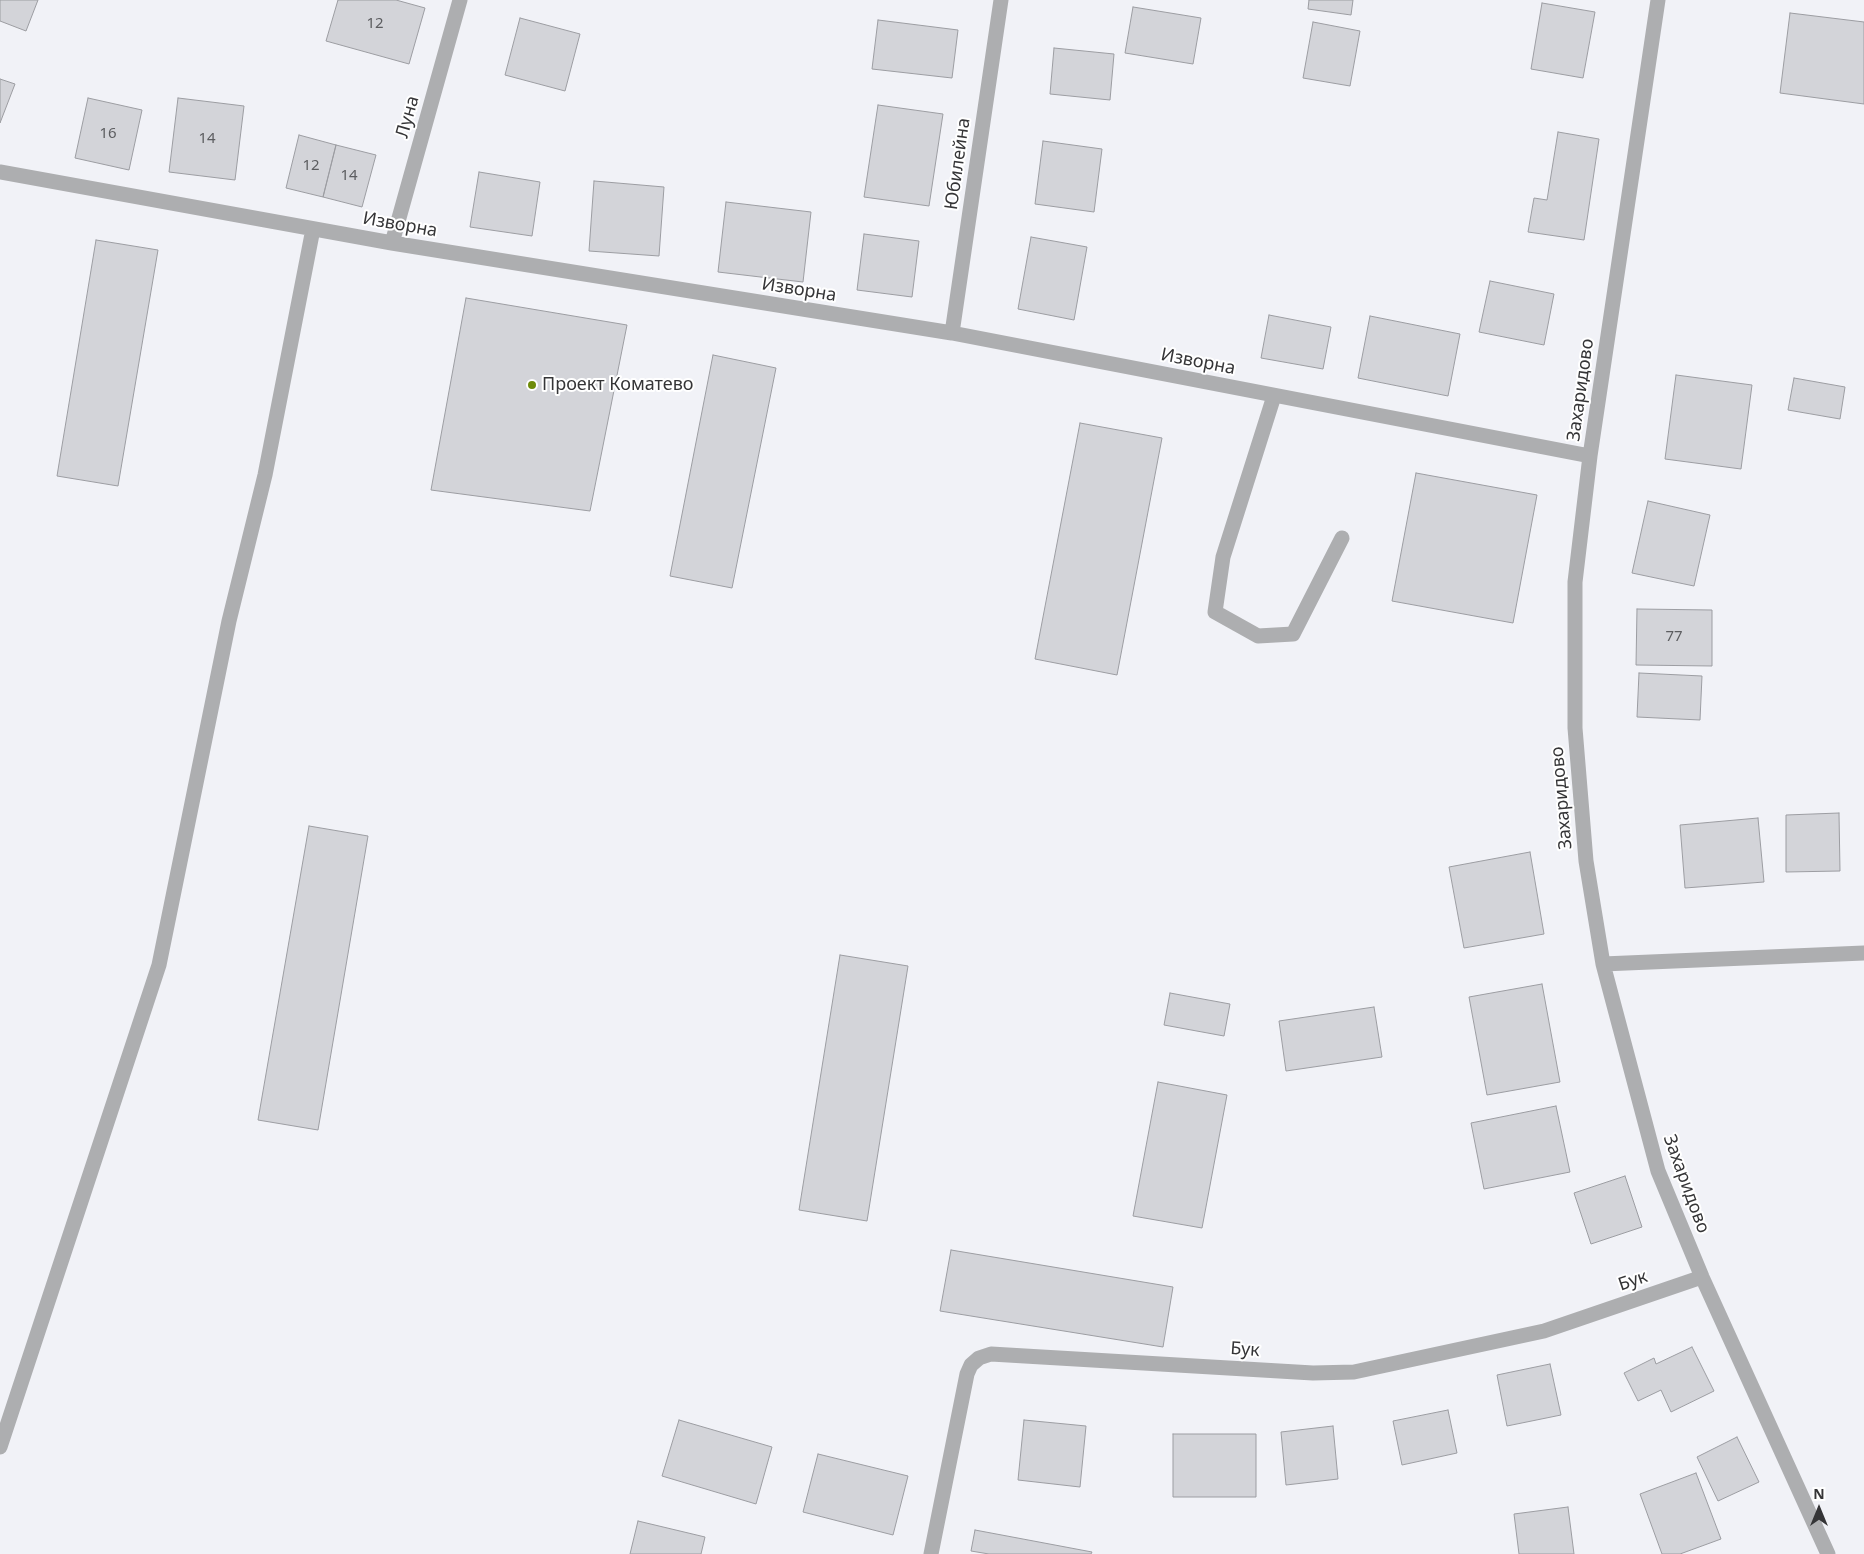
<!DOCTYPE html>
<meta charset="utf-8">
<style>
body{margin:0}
#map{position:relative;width:1864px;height:1554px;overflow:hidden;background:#f1f2f7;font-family:"Noto Sans",sans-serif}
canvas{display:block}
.north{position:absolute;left:1794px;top:1484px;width:50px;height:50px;-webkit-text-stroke:4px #fff;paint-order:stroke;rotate:0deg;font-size:14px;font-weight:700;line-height:20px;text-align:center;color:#353537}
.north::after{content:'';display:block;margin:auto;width:18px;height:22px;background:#353537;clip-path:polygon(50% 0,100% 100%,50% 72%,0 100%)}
</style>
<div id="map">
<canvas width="1864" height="1554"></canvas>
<div class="north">N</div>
</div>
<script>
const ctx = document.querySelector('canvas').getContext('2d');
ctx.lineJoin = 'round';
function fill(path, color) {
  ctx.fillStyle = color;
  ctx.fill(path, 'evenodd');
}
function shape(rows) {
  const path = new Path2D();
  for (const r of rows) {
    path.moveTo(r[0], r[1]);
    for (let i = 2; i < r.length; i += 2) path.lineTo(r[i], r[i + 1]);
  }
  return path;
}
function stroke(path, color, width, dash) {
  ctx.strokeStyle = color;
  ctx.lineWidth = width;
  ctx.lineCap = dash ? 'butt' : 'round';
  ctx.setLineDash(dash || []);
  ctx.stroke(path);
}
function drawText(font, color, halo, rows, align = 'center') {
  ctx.font = font + ' "Noto Sans",sans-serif';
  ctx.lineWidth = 4;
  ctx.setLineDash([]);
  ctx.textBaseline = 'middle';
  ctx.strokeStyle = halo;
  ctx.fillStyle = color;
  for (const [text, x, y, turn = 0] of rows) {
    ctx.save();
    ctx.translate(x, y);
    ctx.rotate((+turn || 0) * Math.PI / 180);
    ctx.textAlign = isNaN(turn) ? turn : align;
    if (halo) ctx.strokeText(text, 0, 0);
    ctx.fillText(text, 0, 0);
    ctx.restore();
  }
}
const building = shape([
 [0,0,38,0,26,31,0,21,0,0],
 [338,0,396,0,425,8,409,64,326,41,338,0],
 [1309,0,1353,0,1351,15,1308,9,1309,0],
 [1542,3,1595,12,1583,78,1531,69,1542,3],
 [1133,7,1201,18,1193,64,1125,53,1133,7],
 [1790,13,1864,22,1864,104,1780,93,1790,13],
 [520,18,580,34,565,91,505,75,520,18],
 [878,20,958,30,952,78,872,69,878,20],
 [1313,22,1360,31,1350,86,1303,78,1313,22],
 [1054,48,1114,54,1110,100,1050,94,1054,48],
 [0,79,15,84,0,123,0,79],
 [88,98,142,110,129,170,75,158,88,98],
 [178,98,244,106,235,180,169,172,178,98],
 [878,105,943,114,929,206,864,197,878,105],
 [1558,132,1599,139,1584,240,1528,232,1534,198,1547,200,1558,132],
 [299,135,336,145,323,197,286,188,299,135],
 [1043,141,1102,149,1094,212,1035,204,1043,141],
 [336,145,376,155,362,207,323,197,336,145],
 [479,172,540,182,532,236,470,227,479,172],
 [594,181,664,187,659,256,589,251,594,181],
 [726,202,811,212,803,282,718,272,726,202],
 [864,234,919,241,912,297,857,290,864,234],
 [1031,237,1087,247,1074,320,1018,309,1031,237],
 [96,240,158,250,118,486,57,476,96,240],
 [1490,281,1554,294,1544,345,1479,332,1490,281],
 [466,298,627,325,590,511,431,490,466,298],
 [1269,315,1331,327,1323,369,1261,358,1269,315],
 [1370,316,1460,334,1448,396,1358,378,1370,316],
 [713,355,776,368,732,588,670,576,713,355],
 [1676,375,1752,385,1741,469,1665,459,1676,375],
 [1794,378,1845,387,1840,419,1788,410,1794,378],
 [1080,423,1162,438,1117,675,1035,659,1080,423],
 [1416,473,1537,495,1513,623,1392,601,1416,473],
 [1648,501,1710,515,1694,586,1632,573,1648,501],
 [1637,609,1712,610,1712,666,1636,665,1637,609],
 [1639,673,1702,676,1700,720,1637,717,1639,673],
 [1839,813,1840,871,1786,872,1786,815,1839,813],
 [1758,818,1764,882,1685,888,1680,825,1758,818],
 [309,826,368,836,318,1130,258,1120,309,826],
 [1530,852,1544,934,1464,948,1449,867,1530,852],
 [840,955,908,966,867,1221,799,1210,840,955],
 [1542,984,1560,1082,1487,1095,1469,997,1542,984],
 [1170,993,1230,1004,1224,1036,1164,1025,1170,993],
 [1374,1007,1382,1057,1286,1071,1279,1021,1374,1007],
 [1158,1082,1227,1095,1202,1228,1133,1216,1158,1082],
 [1556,1106,1570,1172,1484,1189,1471,1123,1556,1106],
 [1625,1176,1642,1227,1591,1244,1574,1193,1625,1176],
 [951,1250,1173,1287,1163,1347,940,1311,951,1250],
 [1692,1347,1714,1391,1671,1412,1661,1390,1638,1401,1624,1373,1654,1358,1656,1364,1692,1347],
 [1550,1364,1561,1415,1507,1426,1497,1375,1550,1364],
 [1448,1410,1457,1453,1402,1465,1393,1421,1448,1410],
 [679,1420,772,1447,756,1504,662,1476,679,1420],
 [1024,1420,1086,1426,1080,1487,1018,1480,1024,1420],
 [1333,1426,1338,1479,1286,1485,1281,1432,1333,1426],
 [1173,1434,1256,1434,1256,1497,1173,1497,1173,1434],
 [1737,1437,1759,1482,1718,1501,1697,1457,1737,1437],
 [818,1454,908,1476,893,1535,803,1512,818,1454],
 [1696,1473,1721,1539,1680,1554,1662,1554,1640,1494,1696,1473],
 [1568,1507,1574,1554,1519,1554,1514,1514,1568,1507],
 [638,1521,705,1537,701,1554,630,1554,638,1521],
 [975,1530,1092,1552,1091,1554,989,1554,971,1551,975,1530]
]);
fill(building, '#d3d4d9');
stroke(building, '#9c9da2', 1);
stroke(shape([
 [1274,396,1223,557,1215,612,1258,636,1293,634,1342,538]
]), '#adaeb0', 15);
stroke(shape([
 [1658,0,1590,456,1575,582,1575,728,1586,861,1603,964,1658,1171,1702,1277,1828,1554],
 [0,172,392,243,952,333,1590,456],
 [392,243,460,0],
 [952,333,1001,0],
 [1603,964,1864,953],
 [0,1447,159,965,229,621,265,475,313,229],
 [931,1554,967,1374,971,1365,979,1358,991,1354,1313,1373,1354,1372,1544,1331,1702,1277]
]), '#adaeb0', 15);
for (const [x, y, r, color] of [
 [532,385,5,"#6e8b09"]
]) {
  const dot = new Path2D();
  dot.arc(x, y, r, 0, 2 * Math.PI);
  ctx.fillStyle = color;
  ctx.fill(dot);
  stroke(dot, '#fff', 2);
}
drawText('15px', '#5c5d60', null, [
 ["12",375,24],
 ["16",108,134],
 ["14",207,139],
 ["12",311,166],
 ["14",349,176],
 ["77",1674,637]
]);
drawText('18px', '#353537', '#fff', [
 ["Луна",408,117,-74],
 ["Юбилейна",958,164,-82],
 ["Изворна",400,225,10],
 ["Изворна",799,290,9],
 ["Изворна",1198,362,11],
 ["Захаридово",1581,390,-82],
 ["Захаридово",1562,798,-95],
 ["Захаридово",1686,1184,70],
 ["Бук",1633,1281,-19],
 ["Бук",1245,1350,4]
]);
drawText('18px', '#353537', '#fff', [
 ["Проект Коматево",542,385]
], 'left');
</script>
